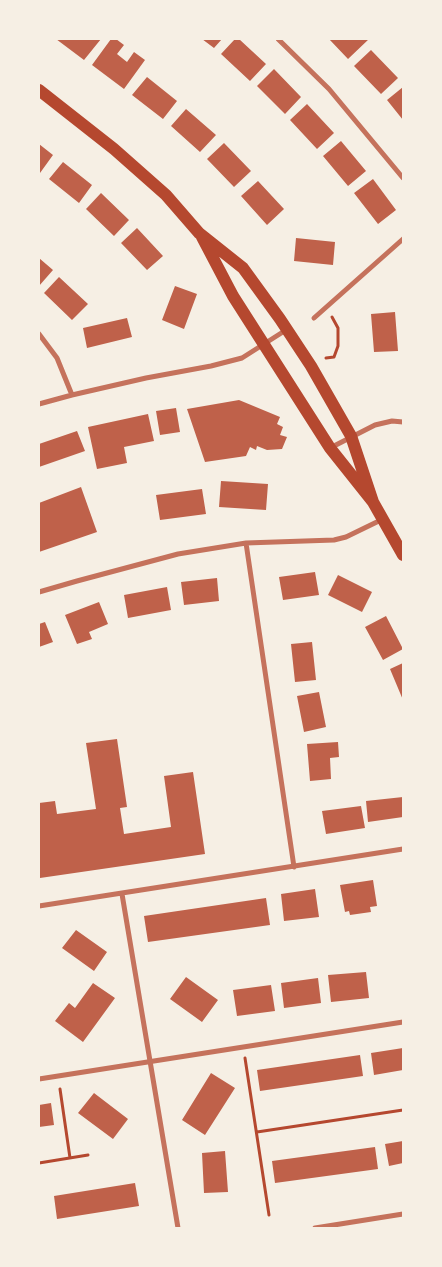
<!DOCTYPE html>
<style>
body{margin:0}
#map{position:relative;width:442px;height:1267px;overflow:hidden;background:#f6efe4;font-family:"Space Grotesk",sans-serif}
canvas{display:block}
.frame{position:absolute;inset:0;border:40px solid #f6efe4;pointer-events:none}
</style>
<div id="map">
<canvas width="442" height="1267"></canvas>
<div class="frame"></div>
</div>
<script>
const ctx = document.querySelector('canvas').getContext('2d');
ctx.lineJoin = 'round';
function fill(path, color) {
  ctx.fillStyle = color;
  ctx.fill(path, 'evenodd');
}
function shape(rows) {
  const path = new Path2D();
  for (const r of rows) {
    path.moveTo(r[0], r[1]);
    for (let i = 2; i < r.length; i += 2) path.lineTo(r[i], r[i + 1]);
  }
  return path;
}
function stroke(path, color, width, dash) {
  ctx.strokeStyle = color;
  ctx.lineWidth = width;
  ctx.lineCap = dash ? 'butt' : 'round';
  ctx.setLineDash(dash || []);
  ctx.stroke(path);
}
fill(shape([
 [56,39,101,39,84,60],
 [111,39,116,39,124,45,117,54,127,62,134,52,145,60,124,89,92,65],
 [202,39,222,39,214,48],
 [235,39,239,39,266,64,250,81,221,54],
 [329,39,369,39,348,59],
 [371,50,398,78,381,94,354,66],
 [274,69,301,97,285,114,257,86],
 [147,77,177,101,163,119,132,95],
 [403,87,403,120,387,100],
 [307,104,334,133,317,149,290,120],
 [186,109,216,135,200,152,171,126],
 [341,141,366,171,348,186,323,156],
 [224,143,251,171,234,187,207,159],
 [39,144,53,155,40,173,39,172],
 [63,162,92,185,79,203,49,179],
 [373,179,396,210,378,224,354,193],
 [258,181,284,209,267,225,241,196],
 [101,193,129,220,114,236,86,209],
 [137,228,163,256,147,270,121,243],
 [296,238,335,242,333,265,294,261],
 [39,258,53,270,39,286],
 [59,277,88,304,72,320,44,293],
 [175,286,197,294,184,329,162,320],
 [395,312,398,351,374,352,371,314],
 [127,318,132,337,87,348,83,328],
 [239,400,280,417,277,424,283,427,280,435,287,437,282,449,267,450,257,446,256,450,250,447,246,456,205,462,187,409],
 [176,408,180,432,160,435,156,411],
 [148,414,154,441,124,447,127,463,97,469,88,427],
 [77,431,85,451,39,467,39,444],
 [221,481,268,484,266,510,219,507],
 [81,487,97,532,39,552,39,503],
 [202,489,206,514,160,520,156,495],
 [315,572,319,595,283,600,279,577],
 [338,575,372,592,362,612,328,595],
 [217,578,219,601,184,605,181,582],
 [167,587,171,610,128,618,124,595],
 [99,602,108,624,89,632,92,639,77,644,65,615],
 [386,616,403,649,383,660,365,627],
 [45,622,53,642,39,647,39,624],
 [312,642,316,680,295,682,291,644],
 [403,663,403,700,390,669],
 [319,692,326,727,304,732,297,696],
 [117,739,127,807,120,808,124,834,171,827,164,776,193,772,205,854,40,878,39,803,55,801,57,814,96,809,86,743],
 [338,742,339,757,330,758,331,779,310,781,307,744],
 [403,797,403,817,368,822,366,801],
 [361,806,365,828,326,834,322,811],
 [373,880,377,906,370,907,371,912,350,915,349,911,345,912,340,885],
 [315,889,319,917,284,921,281,894],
 [266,898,270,925,148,942,144,916],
 [76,930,107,952,94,971,62,948],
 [366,972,369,998,331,1002,328,975],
 [186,977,218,1000,202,1022,170,999],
 [318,978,321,1003,284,1008,281,983],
 [93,983,115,998,83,1042,55,1021,69,1003,75,1008],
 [271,985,275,1011,237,1016,233,990],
 [403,1048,403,1070,374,1075,371,1053],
 [360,1055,363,1076,260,1091,257,1070],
 [211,1073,235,1088,205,1135,182,1120],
 [94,1093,128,1119,113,1139,78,1113],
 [51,1103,54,1125,39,1127,39,1105],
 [403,1141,403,1163,389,1166,385,1144],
 [375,1147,378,1169,275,1183,272,1161],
 [225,1151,228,1192,204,1193,202,1153],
 [135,1183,139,1206,57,1219,54,1196]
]), '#bf614a');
stroke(shape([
 [326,358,334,357,338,346,338,328,332,317],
 [245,1058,269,1215],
 [60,1089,70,1158],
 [257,1132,403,1110],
 [39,1163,88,1155]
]), '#b5482f', 3);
stroke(shape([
 [278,39,329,89,403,178],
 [314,318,403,239],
 [39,334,57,358,72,395],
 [39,404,72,395,146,378,211,366,242,358,286,330],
 [330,448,375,425,392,421,403,422],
 [246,543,294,867],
 [39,592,77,581,178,554,246,543,334,540,346,537,383,519],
 [122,894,178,1228],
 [39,906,403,849],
 [39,1079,403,1022],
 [315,1228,403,1214]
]), '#c5725c', 5);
stroke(shape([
 [39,90,114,149,166,195,199,233,243,268,280,319,311,366,351,436,373,502],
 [202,237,233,296,330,448,373,502,403,555]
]), '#b5482f', 12);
</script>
